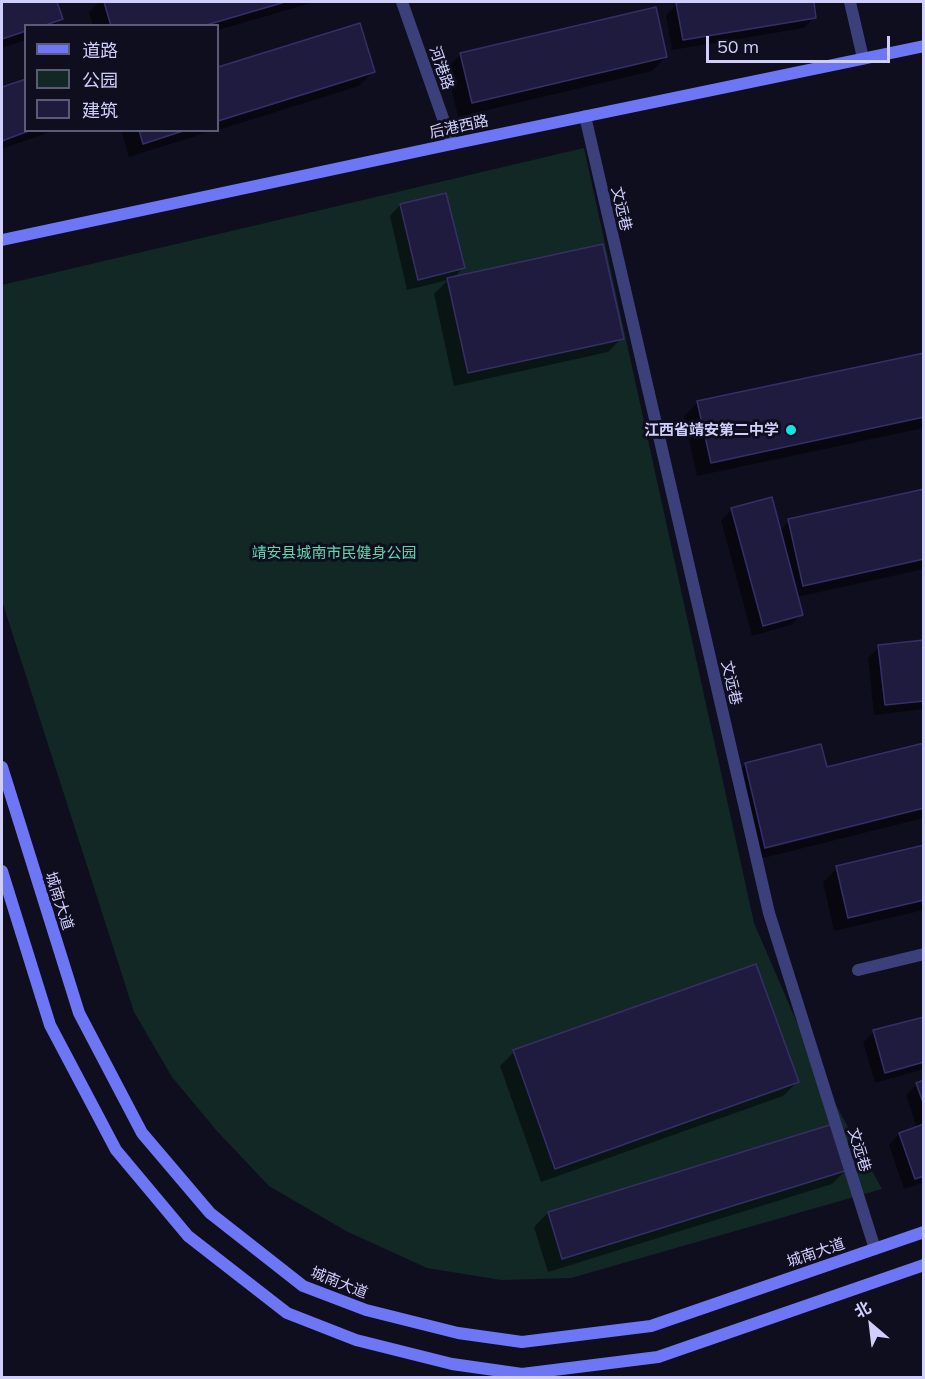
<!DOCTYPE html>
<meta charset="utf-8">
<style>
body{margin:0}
#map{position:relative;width:925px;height:1379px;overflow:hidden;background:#0f0e1f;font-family:Mulish,"Noto Sans SC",sans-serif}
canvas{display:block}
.frame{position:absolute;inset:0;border:3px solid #d0cffc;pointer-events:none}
.legend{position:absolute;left:24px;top:24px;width:195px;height:108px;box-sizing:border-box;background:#0f0e1f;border:2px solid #5c5b77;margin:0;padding:8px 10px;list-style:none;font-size:18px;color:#d0cffc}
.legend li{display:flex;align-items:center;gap:12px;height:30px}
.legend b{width:30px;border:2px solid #5c5b77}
.north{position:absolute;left:841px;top:1295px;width:60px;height:60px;-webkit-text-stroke:4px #0f0e1f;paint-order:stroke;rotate:332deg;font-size:16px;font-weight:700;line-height:24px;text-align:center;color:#d0cffc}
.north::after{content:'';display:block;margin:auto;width:21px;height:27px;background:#d0cffc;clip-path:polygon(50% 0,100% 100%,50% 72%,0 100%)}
.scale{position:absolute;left:706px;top:36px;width:184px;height:27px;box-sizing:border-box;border:3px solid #d0cffc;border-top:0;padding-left:8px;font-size:18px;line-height:21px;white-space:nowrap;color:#d0cffc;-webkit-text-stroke:4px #0f0e1f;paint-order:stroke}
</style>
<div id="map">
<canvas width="925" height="1379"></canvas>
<div class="frame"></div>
<ul class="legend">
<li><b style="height:8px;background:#6d77f5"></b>道路</li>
<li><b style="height:16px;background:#112825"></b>公园</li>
<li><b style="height:16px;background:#1f1b3e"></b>建筑</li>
</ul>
<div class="north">北</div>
<div class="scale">50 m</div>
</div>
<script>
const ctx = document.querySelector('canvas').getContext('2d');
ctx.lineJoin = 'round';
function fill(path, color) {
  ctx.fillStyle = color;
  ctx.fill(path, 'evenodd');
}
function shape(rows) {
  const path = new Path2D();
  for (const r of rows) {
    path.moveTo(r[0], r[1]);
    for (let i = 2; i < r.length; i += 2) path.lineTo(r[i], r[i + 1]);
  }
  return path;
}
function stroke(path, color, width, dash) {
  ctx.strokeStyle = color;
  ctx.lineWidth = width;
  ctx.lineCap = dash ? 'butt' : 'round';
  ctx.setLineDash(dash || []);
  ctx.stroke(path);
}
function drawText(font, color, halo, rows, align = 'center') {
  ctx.font = font + ' Mulish,"Noto Sans SC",sans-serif';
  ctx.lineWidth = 6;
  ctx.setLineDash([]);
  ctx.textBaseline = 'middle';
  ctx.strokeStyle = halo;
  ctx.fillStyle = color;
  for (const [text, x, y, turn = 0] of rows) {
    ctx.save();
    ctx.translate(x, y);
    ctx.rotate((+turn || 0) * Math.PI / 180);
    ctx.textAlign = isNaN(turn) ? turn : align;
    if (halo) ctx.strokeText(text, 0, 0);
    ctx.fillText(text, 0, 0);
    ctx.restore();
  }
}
fill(shape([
 [584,148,754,923,820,1076,882,1189,571,1278,501,1280,427,1268,346,1231,269,1186,216,1130,172,1077,134,1012,2,601,2,285]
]), '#112825');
fill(shape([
 [2,2,55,2,61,18,54,26,26,26,26,40,2,48],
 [99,2,315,2,218,30,218,26,93,26,89,12],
 [692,2,812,2,815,17,804,28,672,50,666,15,677,4],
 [359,25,373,72,359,86,218,130,218,69],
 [461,54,666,57,652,71,458,117,447,68],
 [26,81,26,130,55,130,2,149,2,89],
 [121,130,215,130,129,157],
 [400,205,463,268,453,278,622,338,608,352,454,386,434,294,448,280,407,290,390,216],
 [924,354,924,428,697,476,684,417,698,402],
 [924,491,924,569,797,597,801,615,791,625,752,636,721,520,732,509,779,531,789,521],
 [924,641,924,709,874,715,868,658,879,647],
 [924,745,924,818,751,861,731,779,745,765,820,746,826,769],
 [924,847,924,910,834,931,823,882,837,868],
 [924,1018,924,1069,875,1083,863,1042,874,1032],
 [514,1052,797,1082,783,1096,541,1182,500,1066],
 [924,1082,924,1182,904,1189,889,1145,899,1134,917,1128,906,1095,917,1084],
 [832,1126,846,1170,832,1184,548,1272,534,1227,548,1213]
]), '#0007');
const building = shape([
 [2,2,57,2,63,19,43,26,26,26,26,31,2,39,2,2],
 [104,2,285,2,203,26,111,26,104,2],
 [683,2,814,2,816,18,683,40,676,3,683,2],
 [656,7,667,57,472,103,460,53,656,7],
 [360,23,375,72,218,121,218,67,360,23],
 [26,79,26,130,31,130,2,141,2,87,26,79],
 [139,130,186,130,143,144,139,130],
 [446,193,465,268,418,280,400,204,446,193],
 [603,244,624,339,468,373,447,278,603,244],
 [924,353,924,417,711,463,697,401,924,353],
 [924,489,924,559,803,586,788,519,924,489],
 [772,497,803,615,763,626,731,508,772,497],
 [924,640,924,701,885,705,878,645,924,640],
 [924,743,924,808,765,848,745,763,821,744,827,767,924,743],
 [924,845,924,900,848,918,836,866,924,845],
 [756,964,799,1082,555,1169,513,1050,756,964],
 [924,1017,924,1062,885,1073,873,1030,924,1017],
 [924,1080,924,1105,916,1083,924,1080],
 [833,1124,848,1170,562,1259,548,1212,833,1124],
 [924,1124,924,1176,915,1179,899,1133,924,1124]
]);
fill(building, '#1f1b3e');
stroke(building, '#352f68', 1.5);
stroke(shape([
 [402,2,452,144],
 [850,2,863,58],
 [585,116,769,913,875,1249],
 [858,970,924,954]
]), '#3c407a', 12);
stroke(shape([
 [2,240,452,144,924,46],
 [2,767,79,1013,142,1133,210,1213,303,1286,366,1310,458,1333,522,1342,651,1326,924,1232],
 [2,871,50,1025,116,1150,188,1236,287,1313,356,1340,452,1364,522,1374,658,1357,924,1265]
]), '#6d77f5', 12);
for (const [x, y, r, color] of [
 [791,430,6,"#11e6e6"]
]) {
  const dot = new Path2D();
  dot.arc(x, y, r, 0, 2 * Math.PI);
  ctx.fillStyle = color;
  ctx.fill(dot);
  stroke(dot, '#0f0e1f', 2);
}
drawText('15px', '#d0cffc', '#0f0e1f', [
 ["河港路",441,68,71],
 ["后港西路",459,127,-12],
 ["文远巷",621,209,77],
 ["文远巷",731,683,77],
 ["城南大道",59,901,72],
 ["文远巷",859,1150,73],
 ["城南大道",816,1253,-19],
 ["城南大道",339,1283,22]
]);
drawText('bold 15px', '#d0cffc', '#0f0e1f', [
 ["江西省靖安第二中学",779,430]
], 'right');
drawText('15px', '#61d6ad', '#0f0e1f', [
 ["靖安县城南市民健身公园",334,553]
]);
</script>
